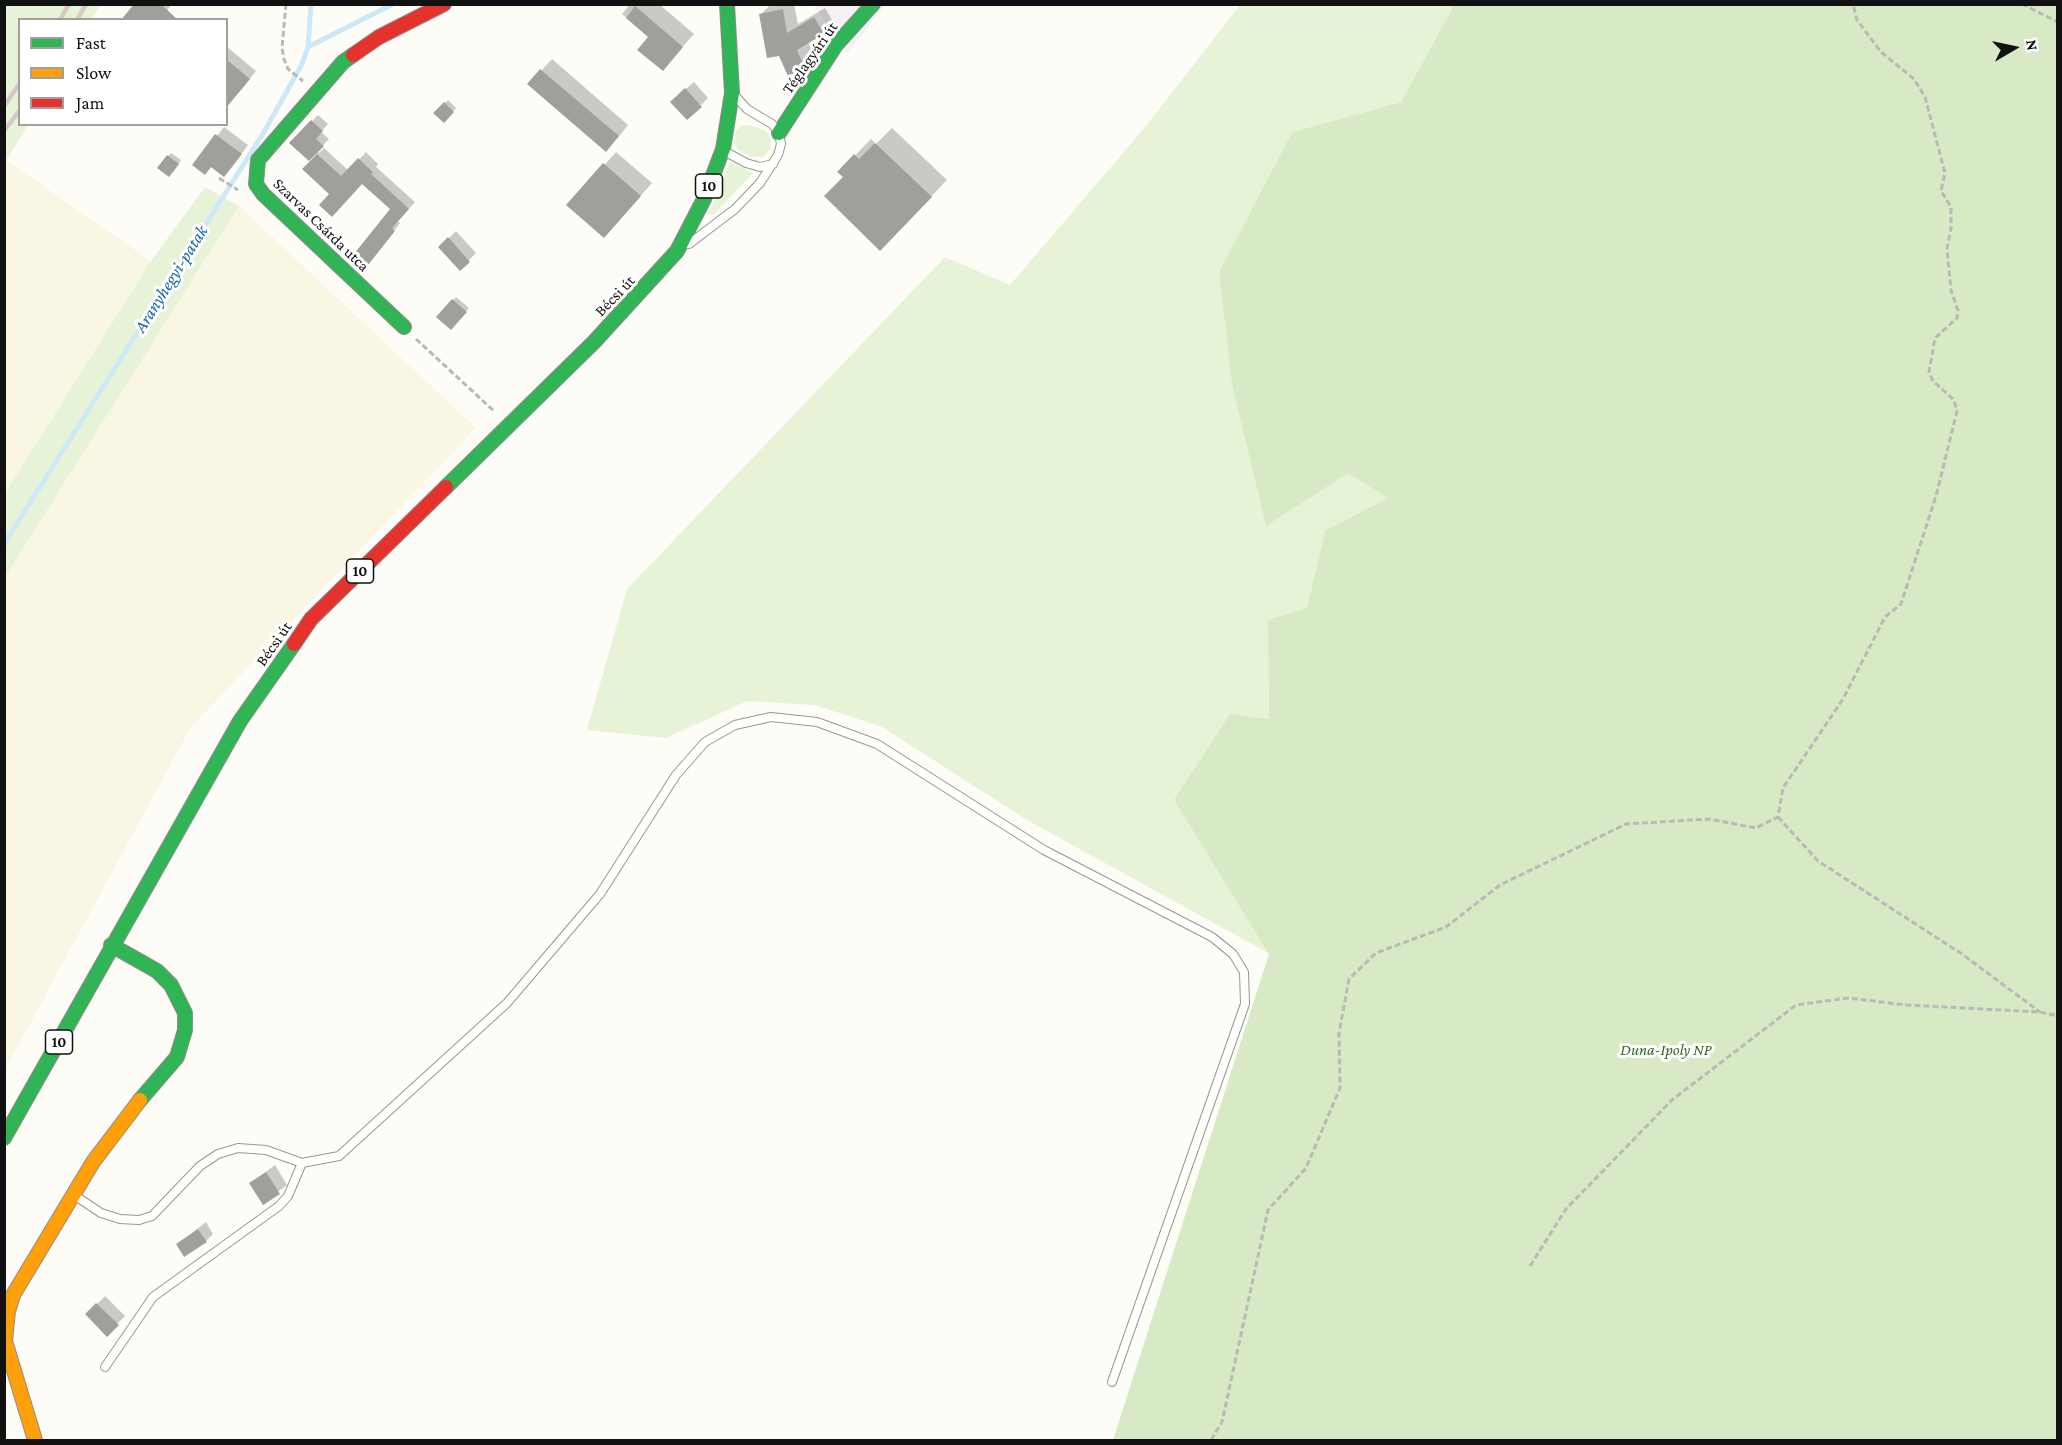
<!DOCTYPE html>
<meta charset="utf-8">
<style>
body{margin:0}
#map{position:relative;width:2062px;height:1445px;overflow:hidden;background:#fdfcf7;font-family:"Crimson Pro",serif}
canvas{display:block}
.frame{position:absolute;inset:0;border:6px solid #111;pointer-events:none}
.legend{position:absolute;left:18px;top:18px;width:210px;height:108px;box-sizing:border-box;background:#fff;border:2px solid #a0a0a0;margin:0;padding:8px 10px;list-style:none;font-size:18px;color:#111}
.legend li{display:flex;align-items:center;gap:12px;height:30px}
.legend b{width:30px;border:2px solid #a0a0a0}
.north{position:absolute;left:1984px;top:18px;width:60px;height:60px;-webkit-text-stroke:4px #fff;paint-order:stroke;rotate:81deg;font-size:16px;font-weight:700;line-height:24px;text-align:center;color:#111}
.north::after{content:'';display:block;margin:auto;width:21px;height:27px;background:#111;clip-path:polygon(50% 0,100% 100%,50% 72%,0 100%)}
</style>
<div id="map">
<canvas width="2062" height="1445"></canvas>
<div class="frame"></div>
<ul class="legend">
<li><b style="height:8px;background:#30b455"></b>Fast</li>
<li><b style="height:8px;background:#ff9f0a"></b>Slow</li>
<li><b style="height:8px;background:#e5322d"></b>Jam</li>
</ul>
<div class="north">N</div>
</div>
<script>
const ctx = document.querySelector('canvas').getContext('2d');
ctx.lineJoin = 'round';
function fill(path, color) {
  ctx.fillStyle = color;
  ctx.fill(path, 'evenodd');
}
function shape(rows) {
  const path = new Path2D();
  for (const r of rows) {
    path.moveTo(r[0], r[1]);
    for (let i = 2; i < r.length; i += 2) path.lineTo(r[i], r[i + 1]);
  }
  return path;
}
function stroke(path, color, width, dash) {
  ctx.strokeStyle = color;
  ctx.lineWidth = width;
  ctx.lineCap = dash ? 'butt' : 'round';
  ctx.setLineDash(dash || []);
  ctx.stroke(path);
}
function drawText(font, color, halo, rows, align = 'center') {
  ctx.font = font + ' "Crimson Pro",serif';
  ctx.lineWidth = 6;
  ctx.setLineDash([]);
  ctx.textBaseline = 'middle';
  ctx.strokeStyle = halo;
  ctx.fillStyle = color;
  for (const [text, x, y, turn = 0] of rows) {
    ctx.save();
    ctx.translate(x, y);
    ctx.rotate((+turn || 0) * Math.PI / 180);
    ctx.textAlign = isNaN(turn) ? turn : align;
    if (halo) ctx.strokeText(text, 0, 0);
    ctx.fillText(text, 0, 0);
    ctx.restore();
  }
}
fill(shape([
 [814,5,885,5,847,54]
]), '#f5f0f3');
fill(shape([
 [6,160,151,261,5,493,4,162],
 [239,206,476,428,191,727,5,1070,5,577]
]), '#f9f7e4');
fill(shape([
 [5,4,101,5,91,19,20,20,20,124,28,125,5,162],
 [1240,5,1454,5,1401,102,1292,132,1219,272,1232,385,1266,525,2057,5,2057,1440,1306,895,1325,531,1307,608,1268,621,1269,719,1174,800,1270,954,1027,820,882,727,815,705,747,701,666,738,587,730,627,589,945,257,1010,285,1146,126],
 [749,125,766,131,770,137,771,148,763,157,752,157,738,150,734,143,736,131,741,126],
 [730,162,753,173,714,214,711,215,709,213],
 [205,187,239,206,5,577,5,493,151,261]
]), '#e7f3d7');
fill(shape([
 [1454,5,2057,5,2057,1440,1113,1440,1269,954,1174,800,1230,714,1269,719,1268,620,1307,608,1325,531,1388,498,1348,473,1266,526,1232,385,1219,272,1292,132,1401,102]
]), '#d8eac5');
fill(shape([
 [147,4,172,4,159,20],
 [630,4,659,4,694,34,663,69,650,37,622,14],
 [771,4,794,4,798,24,825,8,833,22,808,42,815,56,804,67,761,14],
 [226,46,256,71,241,90,226,91],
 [552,59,628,125,617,139,529,84],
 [694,82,708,98,701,105,680,94],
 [448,100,456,108,444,121,435,113],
 [318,115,328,124,321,132,329,139,317,151,319,153,324,148,349,171,366,152,378,164,376,167,415,202,398,221,400,223,374,256,392,209,362,182,331,194,304,169,318,154,291,143],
 [224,127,248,145,232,167,224,175,212,165,194,165],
 [892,128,947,180,896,233,839,172,871,139,876,144],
 [616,152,652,183,616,224,568,205],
 [171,153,181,160,173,172,168,156],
 [456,231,476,253,460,269,440,247],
 [456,297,469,308,451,328,453,300],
 [275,1165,287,1185,263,1203,251,1183],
 [206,1222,213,1234,206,1241,178,1244],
 [105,1296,125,1316,107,1334,87,1314]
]), '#0003');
stroke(shape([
 [308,47,393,4],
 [4,544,264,132,302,64,308,47,311,4]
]), '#cde8f7', 5);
fill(shape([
 [134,4,161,4,178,20,121,20],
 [635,6,683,47,663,71,637,50,648,37,626,18],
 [783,9,787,33,814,17,824,34,797,50,805,68,788,76,779,56,767,58,759,14],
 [226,59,250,79,226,108],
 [540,69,619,136,606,152,527,84],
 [685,88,702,107,687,120,670,102],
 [444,102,454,112,444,123,433,113],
 [311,120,323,131,316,139,324,146,309,161,289,143],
 [215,134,242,154,224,177,211,167,205,175,192,165],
 [875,143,932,197,880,251,824,196,843,177,837,172,854,154,859,159],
 [317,154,341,176,358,158,373,172,371,174,409,209,392,228,395,231,368,265,354,254,390,209,362,184,332,217,319,205,329,194,302,169],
 [167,155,179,164,169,177,157,168],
 [603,163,641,196,604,238,566,205],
 [448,237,470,262,460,271,438,247],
 [452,299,467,312,451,330,436,317],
 [266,1172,280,1194,263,1205,249,1183],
 [198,1229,207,1242,184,1257,176,1244],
 [96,1303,119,1325,107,1337,85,1314]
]), '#a19f9c');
const lane = shape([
 [726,152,746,163,760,167,773,164],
 [689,244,735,209,760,183,778,155,781,144,779,133,772,124,747,109,736,97],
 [74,1195,101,1213,120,1219,139,1220,152,1216,200,1166,218,1154,238,1148,266,1150,302,1163,339,1156,507,1003,600,894,676,775,705,742,735,725,771,717,817,722,877,744,1044,850,1212,937,1233,954,1244,972,1245,1004,1112,1382],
 [105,1367,153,1297,279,1206,288,1196,302,1163]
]);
const fast = shape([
 [353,55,343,62,258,160,256,184,263,194,404,327],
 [779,133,836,45,873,4],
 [446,487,594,342,677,251,704,199,723,149,732,93,727,4],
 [111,945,157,971,171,985,185,1013,185,1030,177,1057,140,1100],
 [4,1138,240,721,294,644]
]);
const slow = shape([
 [35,1440,5,1341,8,1311,13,1295,93,1162,140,1100]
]);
const jam = shape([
 [353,55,379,37,444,4],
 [294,644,311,619,446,487]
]);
stroke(lane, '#979795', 10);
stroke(fast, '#8e8d8b', 16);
stroke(slow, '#8e8d8b', 16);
stroke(jam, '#8e8d8b', 16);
stroke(shape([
 [286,4,282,48,284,59,288,69,303,81],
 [2022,4,2058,22],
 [219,178,238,190],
 [416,339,495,412],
 [1778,817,1818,861,1962,954,2040,1012],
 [1530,1266,1566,1209,1672,1100,1796,1005,1848,998,1907,1005,2040,1012,2058,1016],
 [1211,1440,1222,1422,1268,1210,1306,1168,1340,1088,1339,1033,1349,979,1376,953,1446,927,1500,885,1626,824,1709,819,1756,828,1778,817,1783,788,1843,699,1885,617,1901,604,1936,496,1957,411,1954,400,1933,381,1929,372,1935,338,1957,318,1958,311,1951,290,1947,249,1951,228,1951,207,1941,191,1945,173,1925,97,1914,79,1881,52,1857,20,1853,4]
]), '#b9b9b8', 3, [6, 3]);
stroke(lane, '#fffffe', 8);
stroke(fast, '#30b455', 14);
stroke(slow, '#ff9f0a', 14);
stroke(jam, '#e5322d', 14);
stroke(shape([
 [60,20,69,4],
 [77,20,86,4],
 [4,106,20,83],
 [4,131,20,110]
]), '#d9c6c7', 4.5);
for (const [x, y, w] of [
 [709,186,27],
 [360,571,27],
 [59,1042,27]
]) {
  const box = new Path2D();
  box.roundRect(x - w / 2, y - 12, w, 24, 4.5);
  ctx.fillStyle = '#fff';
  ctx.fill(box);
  stroke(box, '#111', 1.5);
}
drawText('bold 15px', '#111', null, [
 ["10",709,186],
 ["10",360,571],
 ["10",59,1042]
]);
drawText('16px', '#111', '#fff', [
 ["Téglagyári út",810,58,-55],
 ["Szarvas Csárda utca",321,225,44],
 ["Bécsi út",615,296,-46],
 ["Bécsi út",274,644,-55]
]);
drawText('italic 16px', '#2f6b1f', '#fff', [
 ["Duna-Ipoly NP",1666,1050]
]);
drawText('italic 18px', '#1768a6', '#fff', [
 ["Aranyhegyi-patak",171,279,-58]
]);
</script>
